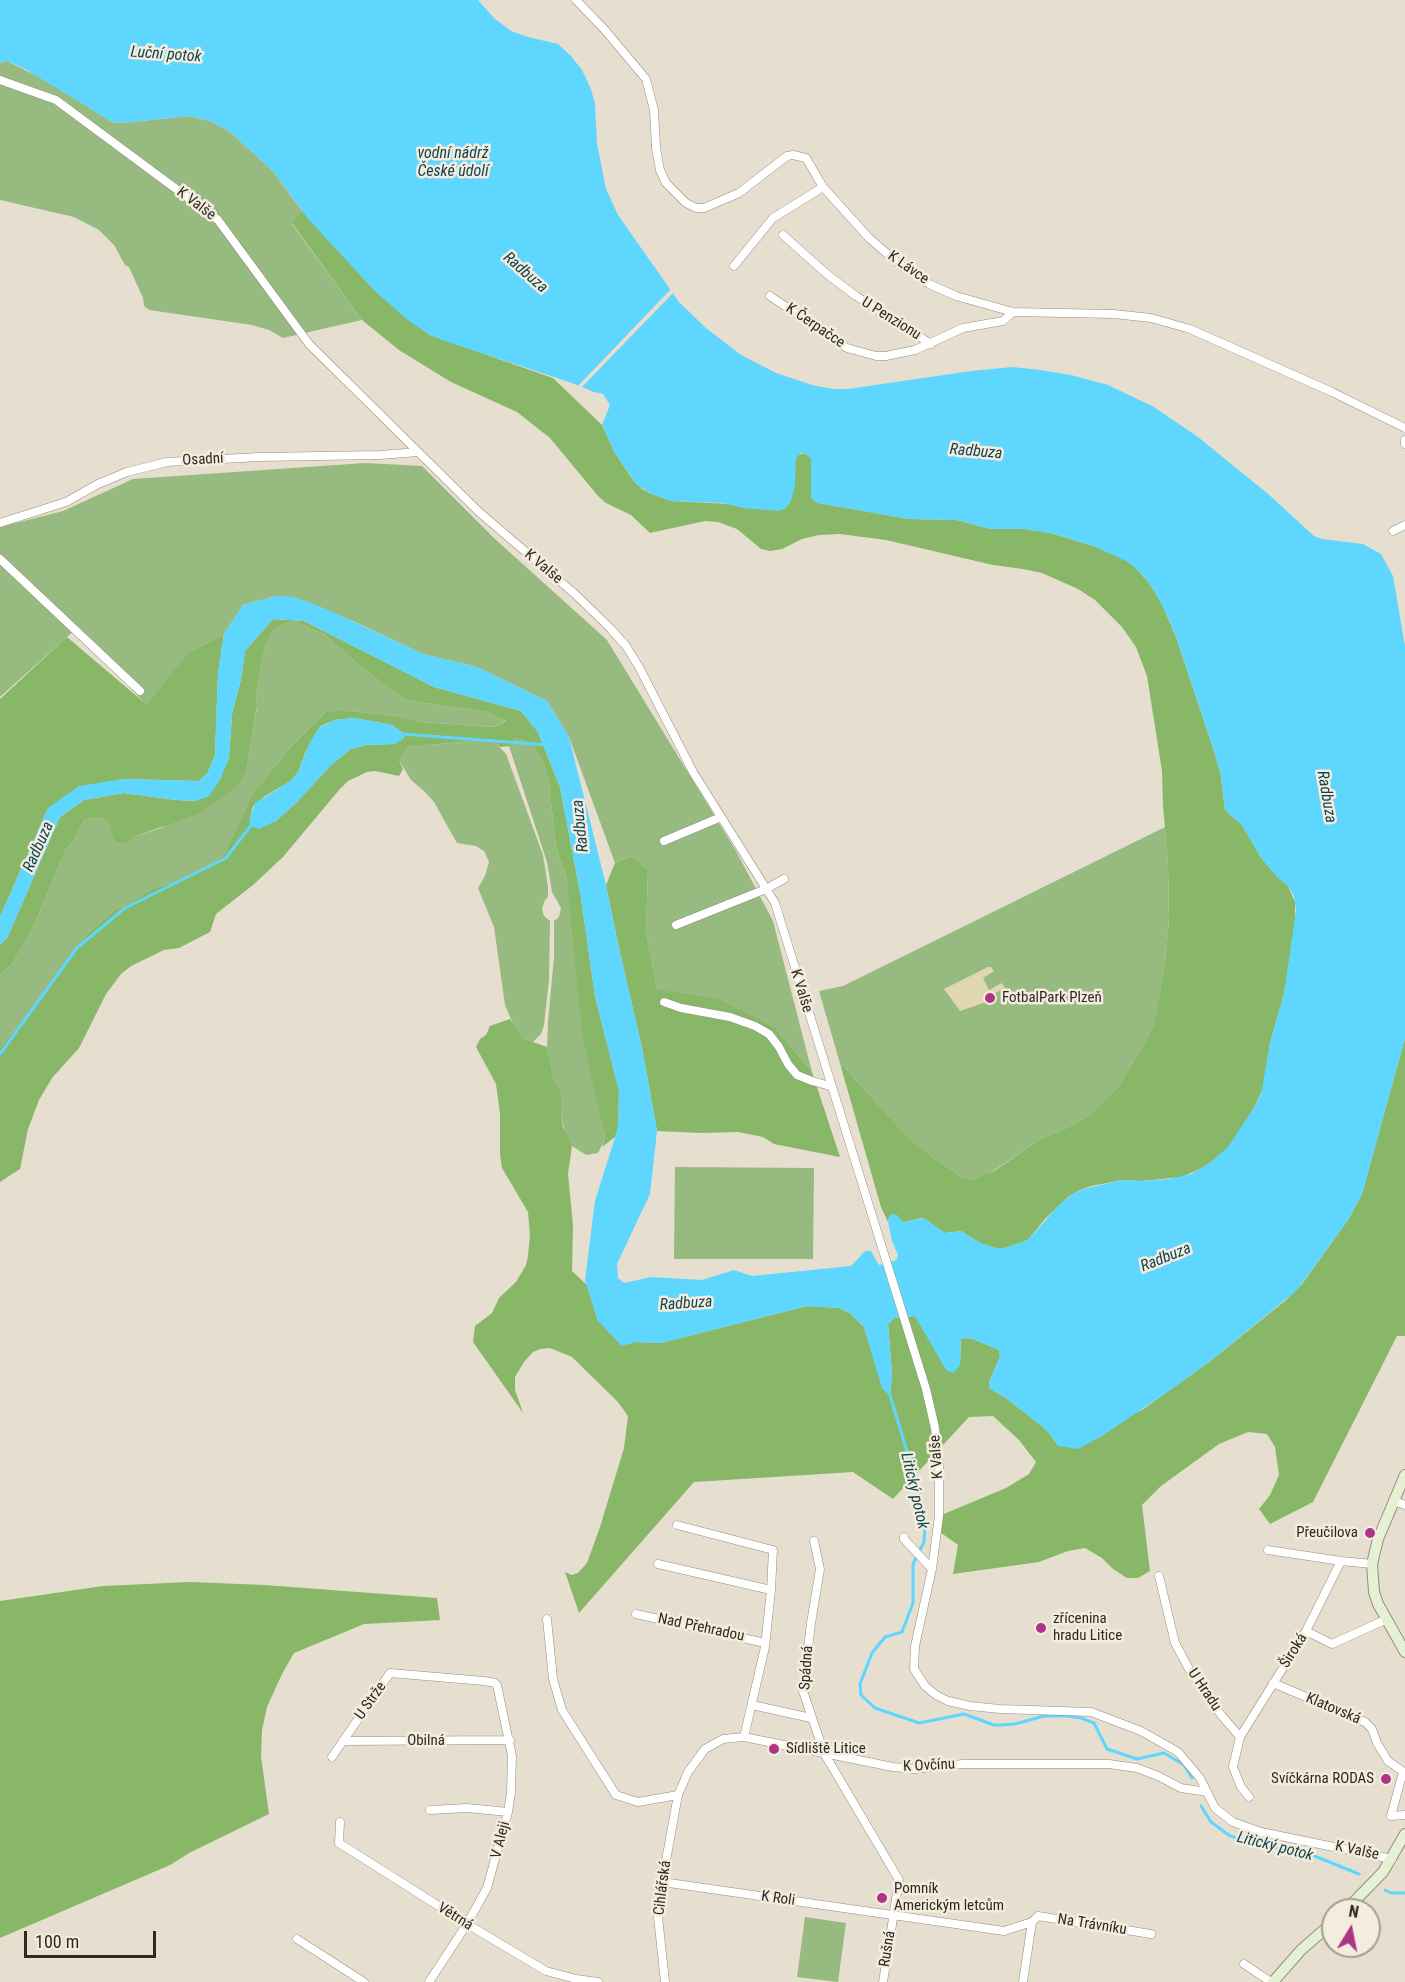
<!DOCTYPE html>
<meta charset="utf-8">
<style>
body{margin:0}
#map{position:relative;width:1405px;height:1982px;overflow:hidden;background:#e6dfcf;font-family:"Roboto Condensed",sans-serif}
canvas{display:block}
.north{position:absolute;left:1321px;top:1898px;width:60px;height:60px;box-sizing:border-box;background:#f4ecdc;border:2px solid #a49e92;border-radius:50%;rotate:10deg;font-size:16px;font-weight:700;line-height:24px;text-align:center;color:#2d2a24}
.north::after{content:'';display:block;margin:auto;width:21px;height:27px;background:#af3487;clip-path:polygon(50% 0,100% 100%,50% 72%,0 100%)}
.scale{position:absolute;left:24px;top:1931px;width:132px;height:27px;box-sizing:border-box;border:3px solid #2d2a24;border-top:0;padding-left:8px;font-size:18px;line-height:21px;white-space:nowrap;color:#2d2a24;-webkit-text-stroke:4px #f4ecdc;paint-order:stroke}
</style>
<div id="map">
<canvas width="1405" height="1982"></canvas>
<div class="north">N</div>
<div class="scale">100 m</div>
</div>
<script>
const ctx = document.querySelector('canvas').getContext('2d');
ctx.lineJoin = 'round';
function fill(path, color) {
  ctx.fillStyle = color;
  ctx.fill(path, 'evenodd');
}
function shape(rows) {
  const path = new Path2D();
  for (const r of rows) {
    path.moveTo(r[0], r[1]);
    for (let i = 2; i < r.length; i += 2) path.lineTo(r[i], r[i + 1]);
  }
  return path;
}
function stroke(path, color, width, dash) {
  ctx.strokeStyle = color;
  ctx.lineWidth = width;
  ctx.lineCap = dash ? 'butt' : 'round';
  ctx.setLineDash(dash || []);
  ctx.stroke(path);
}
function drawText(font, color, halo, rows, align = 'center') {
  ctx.font = font + ' "Roboto Condensed",sans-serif';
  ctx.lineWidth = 5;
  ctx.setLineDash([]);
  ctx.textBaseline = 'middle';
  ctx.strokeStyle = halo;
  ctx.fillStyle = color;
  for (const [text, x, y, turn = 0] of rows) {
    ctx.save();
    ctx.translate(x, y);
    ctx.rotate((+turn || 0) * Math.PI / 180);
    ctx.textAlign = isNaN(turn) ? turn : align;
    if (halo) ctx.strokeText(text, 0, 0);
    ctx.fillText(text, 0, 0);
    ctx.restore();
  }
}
fill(shape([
 [7,61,47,81,112,122,121,123,190,116,210,121,229,131,273,171,302,211,292,224,362,320,283,338,269,330,252,325,149,310,144,306,143,298,129,267,125,265,114,245,99,230,74,217,0,200,0,63],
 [365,463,422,466,495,539,607,640,736,851,773,921,812,1072,775,1027,718,1000,657,989,646,931,648,870,632,856,615,863,569,737,547,701,477,667,423,654,353,621,277,596,243,605,224,634,190,652,194,745,146,705,76,629,0,697,0,527,63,511,133,479],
 [295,622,324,634,366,671,405,700,487,712,506,719,500,725,493,727,421,722,399,716,338,710,326,712,290,748,253,793,223,856,182,881,155,887,123,907,117,908,82,939,28,1014,0,1048,0,975,12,964,32,930,65,851,75,838,85,819,102,818,108,821,114,842,124,845,136,836,161,828,247,768,257,707,256,696,259,677,265,648,272,632,282,624],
 [516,738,523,740,533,746,544,764,549,784,556,847,567,879,592,1072,605,1139,598,1153,586,1155,572,1146,566,1135,561,1116,563,1101,560,1090,554,1080,547,1047,548,1022,554,957,554,921,559,917,561,908,552,892,547,862,509,746],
 [492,739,506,754,543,855,548,887,548,896,544,902,542,909,544,916,550,921,549,980,544,1025,541,1034,533,1042,522,1038,516,1031,505,1005,494,927,478,888,485,876,489,862,484,851,476,846,457,843,434,802,424,791,411,780,399,760,408,747],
 [1165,827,1168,863,1169,920,1165,964,1153,1027,1138,1055,1118,1087,1088,1116,1063,1130,1042,1138,984,1177,974,1180,962,1177,931,1156,909,1138,845,1068,841,1067,819,991,843,986],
 [675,1167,814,1168,813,1259,674,1259],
 [805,1917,846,1923,838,1982,797,1977]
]), '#97ba81');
fill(shape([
 [302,211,376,292,430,335,553,378,602,425,615,453,633,480,642,489,652,494,671,501,729,504,795,461,797,455,805,453,811,458,811,498,818,503,909,519,957,520,990,529,1025,529,1051,533,1096,547,1124,559,1136,568,1149,583,1161,602,1176,637,1214,751,1221,776,1225,810,1242,825,1260,856,1272,871,1288,886,1295,902,1295,925,1284,994,1270,1043,1263,1089,1255,1106,1231,1144,1221,1154,1206,1166,1182,1177,1141,1181,1123,1180,1091,1186,1078,1191,1068,1197,1045,1219,1028,1240,1005,1248,996,1248,980,1243,961,1231,945,1233,922,1218,905,1222,888,1219,888,1222,881,1207,841,1067,844,1067,909,1138,931,1156,962,1177,974,1180,994,1171,1042,1138,1063,1130,1088,1116,1118,1087,1138,1055,1153,1027,1165,964,1169,920,1168,863,1163,805,1162,771,1147,676,1136,647,1122,627,1095,600,1078,589,1042,573,1023,569,993,565,886,540,840,534,819,535,802,539,782,549,770,551,761,549,737,529,718,522,705,521,650,533,631,515,606,503,598,496,550,438,517,412,451,382,399,350,362,320,292,223],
 [273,619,304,621,434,687,521,711,538,732,560,787,581,898,595,996,619,1091,618,1128,615,1137,602,1147,605,1138,582,1034,567,879,556,847,549,784,544,764,533,746,523,740,516,738,509,746,500,747,492,739,470,741,408,747,399,760,403,769,399,776,375,771,367,772,348,781,339,790,283,857,253,885,216,914,210,932,179,948,164,950,131,966,121,974,106,994,79,1048,52,1078,39,1100,28,1129,20,1169,0,1182,0,1048,28,1014,82,939,117,908,123,907,155,887,182,881,223,856,253,793,290,748,326,712,338,710,399,716,421,722,493,727,500,725,506,720,487,712,405,700,366,671,324,634,295,622,282,624,272,632,265,648,259,677,256,696,257,706,247,768,240,783,215,803,198,814,136,836,124,845,114,842,108,822,102,818,85,819,75,838,65,851,32,930,12,964,0,975,0,945,7,938,60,817,84,800,124,793,176,800,196,801,229,759,232,714,241,679,245,651],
 [354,718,392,725,403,733,404,738,392,744,366,745,351,749,331,765,297,802,276,821,250,826,250,818,253,806,265,796,291,781,298,772,306,751,317,731,321,726,335,720],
 [224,634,218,673,215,755,208,772,199,781,123,779,48,808,0,917,0,699,67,637,147,705,188,653],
 [632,856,648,870,646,931,657,989,718,999,775,1027,812,1072,840,1157,774,1144,763,1137,738,1132,701,1133,657,1131,642,1048,618,944,606,885,615,863],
 [510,1019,522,1038,547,1047,554,1080,560,1090,563,1101,561,1116,563,1127,572,1146,568,1174,573,1225,572,1271,587,1285,598,1321,636,1342,661,1343,807,1306,839,1308,850,1313,864,1327,878,1372,890,1396,892,1375,888,1324,894,1318,915,1316,960,1365,961,1339,964,1338,973,1339,999,1350,1000,1357,989,1382,989,1388,1006,1398,1043,1427,1050,1434,1055,1442,1142,1410,1213,1359,1286,1300,1302,1284,1348,1220,1362,1194,1405,1038,1405,1336,1397,1336,1313,1502,1270,1524,1259,1509,1270,1495,1279,1475,1275,1447,1267,1434,1248,1432,1219,1444,1161,1486,1142,1505,1150,1571,1138,1578,1127,1578,1113,1569,1102,1558,1085,1548,1068,1551,1039,1562,953,1574,958,1545,937,1530,939,1516,1006,1488,1029,1474,1036,1462,1019,1440,993,1416,969,1417,893,1499,853,1472,694,1482,579,1613,565,1572,572,1575,578,1573,587,1563,600,1527,624,1448,628,1416,618,1402,572,1357,550,1348,540,1349,533,1352,524,1362,515,1377,515,1390,523,1413,473,1342,475,1326,492,1313,499,1298,516,1282,526,1265,528,1256,530,1235,528,1212,502,1168,500,1155,500,1114,496,1084,476,1047,480,1039,486,1035,490,1026],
 [190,1582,265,1585,437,1598,440,1620,364,1624,294,1653,282,1674,267,1707,262,1730,261,1756,269,1814,191,1852,170,1865,0,1938,0,1601,103,1586]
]), '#87b767');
fill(shape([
 [988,967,991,967,994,971,983,978,989,990,1002,983,1005,988,993,994,995,999,960,1011,944,989]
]), '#e0d6b1');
fill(shape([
 [0,0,478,0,494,18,511,31,528,37,558,44,571,56,582,70,591,89,595,104,597,144,606,189,618,215,679,302,706,328,741,355,776,373,812,385,833,389,848,389,971,371,1012,367,1041,370,1071,375,1108,385,1154,407,1198,437,1267,493,1314,536,1322,539,1363,544,1381,554,1393,576,1405,646,1405,1038,1362,1194,1348,1220,1297,1290,1213,1359,1166,1393,1102,1436,1078,1449,1058,1446,1050,1434,1043,1427,1006,1398,989,1388,989,1383,1000,1357,999,1350,973,1339,964,1338,961,1339,960,1365,954,1373,946,1370,915,1316,894,1318,888,1324,892,1375,890,1396,882,1388,864,1327,850,1313,839,1308,807,1306,661,1343,636,1342,622,1346,598,1321,585,1280,595,1201,618,1128,619,1091,595,996,581,898,560,787,538,732,521,711,434,687,304,621,273,619,245,651,241,679,232,714,229,758,220,780,209,796,196,801,176,800,124,793,84,800,60,817,7,938,0,945,0,917,48,808,79,786,123,779,199,781,208,772,215,755,218,673,224,634,243,605,277,596,294,597,324,608,423,654,477,667,547,701,569,737,606,885,618,944,642,1048,657,1131,650,1194,617,1264,618,1278,624,1283,651,1277,702,1280,734,1270,752,1276,851,1266,865,1251,871,1251,879,1265,889,1263,896,1260,898,1255,892,1241,888,1222,889,1216,892,1214,897,1215,902,1221,905,1222,924,1218,945,1233,961,1231,980,1243,996,1248,1005,1248,1028,1240,1060,1204,1074,1193,1087,1188,1123,1180,1141,1181,1169,1179,1191,1174,1211,1162,1228,1147,1255,1106,1261,1095,1270,1043,1284,994,1296,910,1294,896,1288,886,1278,878,1260,856,1242,825,1225,810,1221,776,1214,751,1176,637,1166,613,1153,589,1142,574,1128,562,1096,547,1051,533,1025,529,990,529,957,520,909,519,818,503,811,498,811,459,805,453,801,453,796,457,795,485,791,501,786,508,779,511,744,508,722,503,671,501,652,494,637,485,615,453,602,425,610,405,603,394,594,392,572,383,442,340,430,335,409,321,376,292,309,220,273,171,229,131,210,121,190,116,121,123,112,122,25,69,7,61,0,63],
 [354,718,392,725,403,733,404,738,395,744,366,745,351,749,331,765,297,802,276,821,259,829,250,826,250,818,255,803,291,781,298,772,310,742,319,728,335,720]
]), '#5fd6fe');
fill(shape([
 [672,288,674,292,580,389,576,388]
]), '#e6dfcf');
stroke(shape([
 [402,734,547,745],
 [0,1054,77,948,125,908,226,858,252,824],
 [889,1392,919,1491,925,1525,924,1542,913,1564,913,1603,902,1632,885,1637,872,1653,860,1684,861,1695,875,1708,919,1723,964,1714,994,1725,1002,1725,1015,1724,1044,1716,1068,1716,1081,1718,1094,1723,1107,1749,1137,1759,1164,1753,1184,1765,1192,1778],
 [1201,1806,1211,1822,1230,1836,1292,1852,1312,1855,1359,1874],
 [1385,1890,1391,1893,1405,1893]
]), '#5fd6fe', 3);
const minor = shape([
 [576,0,604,29,646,79,654,110,656,148,660,170,666,183,686,203,696,208,704,208,739,193,787,156,793,155,806,158,823,187,869,238,898,263,929,284,956,296,1013,312,1114,314,1151,318,1190,329,1332,392,1405,428],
 [0,80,56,100,218,220,309,344,479,512,575,594,610,628,626,646,639,667,693,772,775,903,926,1389,935,1428,939,1464,939,1516,932,1569,915,1646,914,1669,925,1686,936,1695,948,1701,970,1706,1000,1709,1091,1712,1141,1731,1178,1752,1200,1778,1215,1808,1233,1822,1261,1832,1392,1859],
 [783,235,828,275,856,296,931,344],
 [734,266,773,218,823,187],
 [770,296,847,348,876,356,886,356,915,350,963,328,1003,321,1013,312],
 [1405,440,1405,444],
 [0,523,66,502,98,484,127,472,167,462,259,457,380,455,418,452],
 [1393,531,1405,525],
 [0,559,140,691],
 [664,841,721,817],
 [676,925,766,889,784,879],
 [664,1002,681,1008,730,1017,755,1026,769,1034,779,1047,788,1064,797,1075,812,1081,830,1086],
 [1394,1501,1405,1505],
 [677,1525,773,1550,771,1590,765,1647,744,1737],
 [904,1537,904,1539,932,1569],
 [814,1541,820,1569,811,1623,803,1691,824,1753,899,1880,883,1982],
 [1268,1550,1341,1561,1372,1564],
 [658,1564,771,1590],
 [1159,1576,1175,1643,1189,1669,1222,1716,1240,1737,1233,1767,1241,1787,1249,1797],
 [636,1614,765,1643],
 [547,1619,553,1679,562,1710,616,1795,638,1802,678,1795],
 [1306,1631,1332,1644,1385,1620],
 [1273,1683,1365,1722,1372,1729,1377,1743,1388,1761,1405,1773],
 [752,1705,811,1718],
 [1240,1737,1306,1631,1341,1561],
 [343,1741,510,1740],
 [332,1757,390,1673,484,1681,495,1683,497,1685,512,1756,511,1793,508,1812,487,1888,467,1924,429,1982],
 [1403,1772,1391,1816,1405,1815],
 [430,1810,467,1808,508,1812],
 [340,1822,339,1843,467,1924,546,1971,576,1979,598,1982],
 [662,1882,1004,1931,1032,1922,1038,1916,1151,1934],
 [297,1939,364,1982],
 [1244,1964,1271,1982],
 [665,1982,658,1917,662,1882,678,1795,688,1772,705,1749,723,1739,744,1737,893,1767,914,1769,963,1764,1109,1764,1137,1768,1158,1776,1181,1788,1207,1792],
 [1023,1982,1032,1922]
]);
const secondary = shape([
 [1405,1475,1378,1539,1372,1564,1374,1592,1378,1604,1405,1652],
 [1346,1910,1383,1872,1405,1834],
 [1273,1982,1301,1950,1333,1922]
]);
stroke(minor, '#958e7f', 9);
stroke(secondary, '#958e7f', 12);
stroke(minor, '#fff', 8);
stroke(secondary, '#e4f1d3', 10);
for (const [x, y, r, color] of [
 [990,998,6,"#af3487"],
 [1370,1533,6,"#af3487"],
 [1041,1628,6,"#af3487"],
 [774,1749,6,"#af3487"],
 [1386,1779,6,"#af3487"],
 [882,1898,6,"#af3487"]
]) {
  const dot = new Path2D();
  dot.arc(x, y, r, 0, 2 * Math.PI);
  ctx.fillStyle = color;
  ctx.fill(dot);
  stroke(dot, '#f4ecdc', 2);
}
drawText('15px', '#2d2a24', '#f4ecdc', [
 ["K Valše",196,204,37],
 ["K Lávce",908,268,35],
 ["U Penzionu",891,319,32],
 ["K Čerpačce",815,326,34],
 ["Osadní",203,460,-3],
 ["K Valše",543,567,40],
 ["K Valše",801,991,73],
 ["K Valše",937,1457,-94],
 ["Nad Přehradou",701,1628,12],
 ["Široká",1294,1651,-58],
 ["Spádná",807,1668,-86],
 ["U Hradu",1204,1690,56],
 ["U Strže",371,1701,-55],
 ["Klatovská",1333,1709,23],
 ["Obilná",426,1741],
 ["K Ovčínu",929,1766,-3],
 ["V Aleji",501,1840,-76],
 ["K Valše",1357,1851,12],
 ["Cihlářská",663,1888,-83],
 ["K Roli",778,1899,8],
 ["Větrná",455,1917,32],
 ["Na Trávníku",1092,1925,9],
 ["Rušná",888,1949,-81]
]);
drawText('15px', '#2d2a24', '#f4ecdc', [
 ["FotbalPark Plzeň",1002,998],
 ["Přeučilova",1358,1533,"right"],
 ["zřícenina",1053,1619],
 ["hradu Litice",1053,1636],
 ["Sídliště Litice",786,1749],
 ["Svíčkárna RODAS",1374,1779,"right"],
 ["Pomník",894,1889],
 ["Americkým letcům",894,1906]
], 'left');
drawText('italic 16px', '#104455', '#f4ecdc', [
 ["Luční potok",166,55,4],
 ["vodní nádrž",453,154],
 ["České údolí",453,172],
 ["Radbuza",525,273,41],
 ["Radbuza",976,452,5],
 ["Radbuza",1326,797,80],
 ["Radbuza",581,826,-96],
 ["Radbuza",39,847,-66],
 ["Radbuza",1166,1258,-22],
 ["Radbuza",686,1304,-4],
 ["Litický potok",914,1491,77],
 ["Litický potok",1275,1847,14]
]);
</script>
